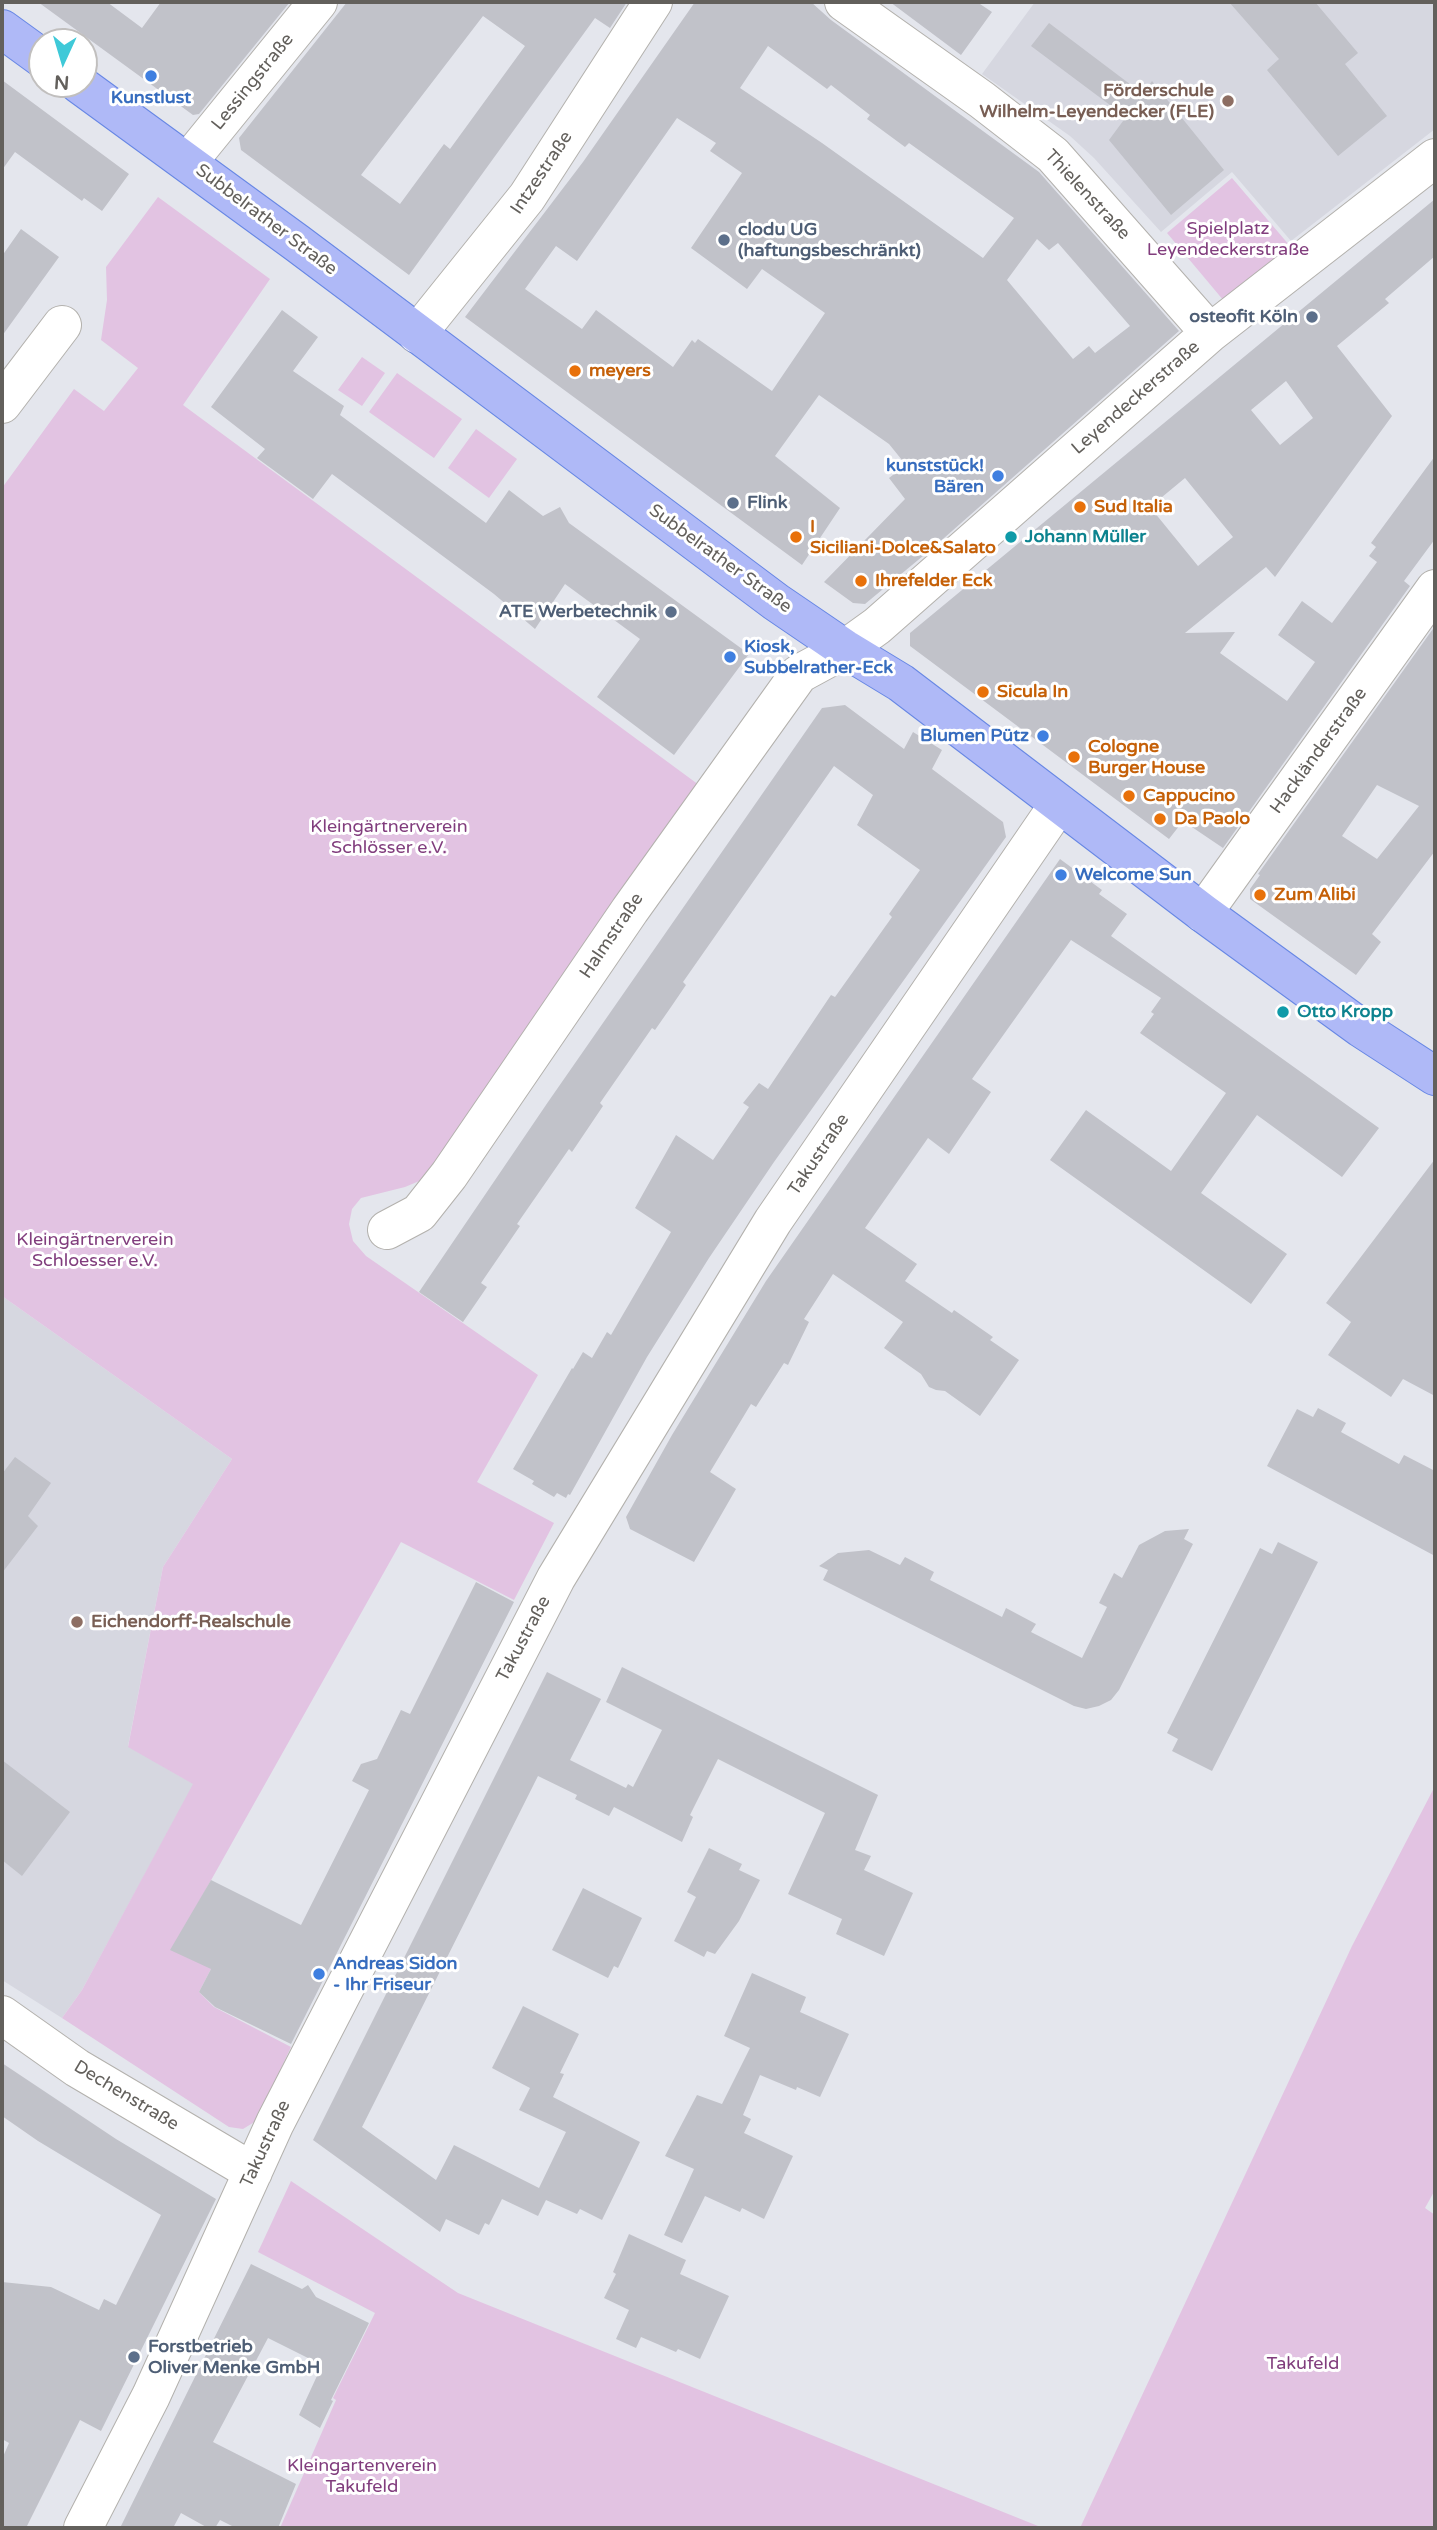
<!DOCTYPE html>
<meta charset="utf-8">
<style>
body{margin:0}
#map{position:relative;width:1437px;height:2530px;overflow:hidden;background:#e4e6ed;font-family:"Varela Round",sans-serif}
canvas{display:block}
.frame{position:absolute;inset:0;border:4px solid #63605c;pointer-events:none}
.north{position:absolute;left:28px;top:28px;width:70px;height:70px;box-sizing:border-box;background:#fff;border:2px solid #c1bfbe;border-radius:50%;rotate:184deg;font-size:19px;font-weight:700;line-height:28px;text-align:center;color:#63605c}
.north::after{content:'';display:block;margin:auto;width:24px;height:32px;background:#3fc9d8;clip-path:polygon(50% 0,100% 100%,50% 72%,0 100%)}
</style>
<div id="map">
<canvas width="1437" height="2530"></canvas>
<div class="frame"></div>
<div class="north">N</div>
</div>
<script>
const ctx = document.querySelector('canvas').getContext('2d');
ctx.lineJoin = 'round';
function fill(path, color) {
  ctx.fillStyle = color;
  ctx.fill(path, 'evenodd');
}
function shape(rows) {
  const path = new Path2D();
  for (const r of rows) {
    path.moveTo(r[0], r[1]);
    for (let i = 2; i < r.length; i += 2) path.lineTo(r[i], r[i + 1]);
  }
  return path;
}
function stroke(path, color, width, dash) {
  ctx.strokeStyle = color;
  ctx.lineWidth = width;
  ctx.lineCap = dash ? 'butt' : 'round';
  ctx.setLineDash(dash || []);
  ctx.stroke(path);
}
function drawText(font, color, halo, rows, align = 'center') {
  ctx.font = font + ' "Varela Round",sans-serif';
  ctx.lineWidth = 6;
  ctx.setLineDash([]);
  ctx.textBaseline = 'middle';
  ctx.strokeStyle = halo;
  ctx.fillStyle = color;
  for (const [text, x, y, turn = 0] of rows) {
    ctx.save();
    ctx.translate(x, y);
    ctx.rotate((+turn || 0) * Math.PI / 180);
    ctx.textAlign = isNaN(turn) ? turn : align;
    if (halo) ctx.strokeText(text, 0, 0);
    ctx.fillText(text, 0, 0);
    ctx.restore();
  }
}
fill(shape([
 [1035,2,1435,2,1435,129,1291,241,1232,172,1161,232,1094,158,1070,136,982,74],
 [2,1296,232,1459,163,1567,128,1746,194,1784,82,1990,62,2018,2,1980]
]), '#d6d7e0');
fill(shape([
 [1232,178,1290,246,1224,301,1167,233],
 [158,197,270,279,183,405,699,785,424,1179,405,1187,361,1198,352,1209,349,1224,353,1241,366,1256,538,1375,477,1482,554,1523,514,1600,401,1542,187,1923,211,1969,199,1992,214,2007,291,2047,256,2121,243,2129,229,2127,62,2018,82,1990,193,1784,128,1747,163,1567,232,1459,2,1296,2,488,74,389,104,411,138,368,101,340,107,300,106,267],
 [362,357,385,373,362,406,338,390],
 [397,373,462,419,434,458,369,412],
 [476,429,517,459,489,498,448,468],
 [1435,1786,1435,2190,1425,2208,1435,2215,1435,2528,1080,2528,1352,1946],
 [291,2181,458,2293,1043,2528,280,2528,336,2400,333,2398,375,2313,258,2252]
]), '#e2c3e2');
fill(shape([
 [38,2,107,2,142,28,161,2,290,2,199,114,193,115],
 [347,2,627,2,610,28,595,18,409,275,241,150,239,138],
 [483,16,525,46,450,149,444,144,400,204,361,175],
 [695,2,811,2,831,20,1039,172,1179,331,935,546,865,604,853,603,824,582,905,499,889,478,906,465,889,444,819,395,775,456,840,508,802,565,465,317,583,162],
 [768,46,827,89,831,85,870,115,867,119,905,147,909,143,1014,218,983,258,822,143,740,88],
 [677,118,716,143,710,151,742,173,691,248,747,289,762,269,825,313,772,391,698,339,695,343,692,340,673,367,596,310,582,329,525,289,556,246,577,261],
 [1037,239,1049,250,1058,243,1130,326,1095,353,1089,346,1073,359,1007,280],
 [890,2,977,2,992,12,961,55],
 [1229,2,1315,2,1358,53,1345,64,1387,116,1338,156,1267,70,1279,59],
 [1049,23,1143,94,1152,81,1224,170,1171,215,1109,140,1126,117,1031,46],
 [2,80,129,174,102,211,84,198,82,201,15,152,2,170],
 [1435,199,1435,256,1385,299,1389,303,1337,346,1392,416,1275,577,1266,567,1185,633,1235,632,1220,653,1287,701,1315,662,1278,635,1302,601,1332,623,1377,562,1369,556,1376,547,1371,543,1435,456,1435,539,1404,581,1410,586,1223,848,1183,821,1169,839,910,646,910,633],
 [1286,381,1313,418,1280,445,1251,410],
 [1185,478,1233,537,1198,566,1150,507],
 [21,229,59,257,2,336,2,256],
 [282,310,318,337,293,371,344,406,340,415,486,523,509,490,543,516,560,507,569,523,749,654,674,755,597,697,640,639,565,584,535,629,494,594,332,474,313,499,257,458,265,449,211,407],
 [1435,626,1435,851,1372,934,1381,942,1356,975,1250,899,1250,889,1260,875,1258,874],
 [1377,785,1419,806,1377,859,1342,836],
 [845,705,904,749,913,732,942,750,932,769,1003,822,1006,837,774,1162,709,1258,647,1357,570,1495,568,1494,566,1498,557,1493,554,1497,532,1484,534,1481,513,1469,572,1368,573,1369,583,1352,592,1358,607,1332,611,1335,671,1232,635,1208,676,1135,713,1160,749,1107,743,1103,759,1083,768,1089,831,995,835,997,892,917,889,914,920,870,857,825,873,795,834,766,683,982,686,985,671,1007,655,1030,652,1028,600,1103,603,1106,572,1152,569,1149,517,1224,520,1226,481,1283,487,1287,463,1322,419,1292,548,1102,822,708],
 [1060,859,1102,890,1099,894,1127,914,1111,936,1379,1128,1342,1177,1257,1115,1201,1193,1287,1254,1251,1304,1050,1160,1086,1110,1171,1171,1226,1093,1140,1033,1154,1014,1151,1012,1161,998,1071,940,972,1079,991,1092,949,1154,928,1138,865,1228,917,1264,905,1281,952,1313,954,1310,993,1337,990,1340,1019,1360,980,1416,945,1391,936,1390,929,1387,921,1374,884,1348,903,1322,833,1274,804,1319,809,1322,788,1365,784,1363,756,1407,751,1404,710,1472,736,1489,694,1562,630,1529,626,1517,672,1435,766,1281],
 [1435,1159,1435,1396,1403,1379,1391,1397,1328,1355,1351,1322,1326,1303],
 [1318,1408,1346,1423,1341,1432,1399,1464,1404,1455,1435,1471,1435,1556,1267,1466,1297,1409,1313,1417],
 [15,1457,51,1483,28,1516,38,1526,2,1573,2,1474],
 [1189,1529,1184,1539,1193,1544,1119,1690,1111,1700,1099,1706,1086,1709,1074,1706,823,1580,828,1570,819,1566,838,1553,869,1550,900,1565,905,1557,934,1572,930,1580,1002,1617,1006,1608,1036,1624,1031,1632,1082,1658,1107,1607,1099,1603,1114,1573,1122,1578,1139,1545,1165,1531],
 [1278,1542,1318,1562,1212,1771,1172,1751,1178,1739,1167,1733,1260,1548,1272,1554],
 [476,1582,514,1602,291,2044,215,2007,199,1992,211,1969,170,1950,211,1880,301,1925,369,1790,352,1781,361,1764,377,1759,401,1710,410,1714],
 [622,1667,878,1795,855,1850,871,1856,864,1870,913,1893,884,1956,836,1934,842,1919,788,1894,825,1813,718,1759,690,1815,693,1817,682,1842,614,1807,609,1816,575,1799,577,1795,538,1776,362,2127,436,2180,454,2145,539,2188,566,2132,519,2110,530,2088,492,2068,523,2006,579,2034,560,2073,564,2074,553,2097,640,2142,602,2220,580,2209,577,2214,546,2200,538,2216,502,2199,489,2225,485,2223,479,2235,446,2219,440,2232,313,2140,547,1672,601,1699,570,1760,626,1788,628,1784,633,1787,662,1730,606,1702],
 [2,1760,70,1812,22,1876,2,1860],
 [709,1848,742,1864,739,1870,760,1880,739,1921,715,1954,707,1951,704,1957,674,1941,696,1897,687,1892],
 [583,1888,642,1918,618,1968,614,1966,608,1978,552,1950],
 [752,1973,806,1997,800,2012,849,2034,820,2097,797,2087,796,2090,760,2075,743,2115,751,2119,744,2133,793,2156,764,2219,742,2208,740,2212,705,2196,682,2243,664,2235,694,2169,665,2156,697,2095,722,2104,750,2048,724,2036],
 [2,2063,116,2139,216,2199,101,2431,80,2420,26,2528,2,2528,2,2459,9,2443,2,2439,2,2282,51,2287,99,2310,104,2299,116,2305,161,2215,38,2141,2,2116],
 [629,2234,686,2260,680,2274,729,2296,700,2359,678,2349,676,2352,641,2337,636,2348,616,2339,629,2310,604,2298,616,2274,613,2272],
 [251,2264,302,2289,308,2285,316,2297,369,2323,331,2400,333,2401,320,2428,299,2415,322,2365,268,2338,213,2442,296,2484,278,2528,236,2528,220,2520,215,2528,208,2528,181,2513,173,2528,120,2528]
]), '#c1c2c9');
const minor = shape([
 [844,2,982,100,1053,155,1210,333],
 [188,162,318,2],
 [417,334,527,197,653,2],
 [2,404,62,325],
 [1203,913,1435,589],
 [387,1230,419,1213,449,1175,630,910,799,674,845,649,877,626,1210,333,1435,158],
 [2,2015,77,2068,253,2172],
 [83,2528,151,2396,275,2123,556,1578,773,1221,1059,804]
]);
const major = shape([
 [2,29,42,58],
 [79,84,297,243,776,602,845,649,901,683,1203,913,1361,1028,1435,1076]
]);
stroke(minor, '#b3b1ad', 40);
stroke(major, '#6787e4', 40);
stroke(minor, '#fff', 38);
stroke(major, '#afb9f7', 38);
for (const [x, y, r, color] of [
 [151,76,7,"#3f7fe0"],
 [1228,101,7,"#8d6e63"],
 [724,240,7,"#5c6f8a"],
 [1312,317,7,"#5c6f8a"],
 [575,371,7,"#e8710a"],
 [998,476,7,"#3f7fe0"],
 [733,503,7,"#5c6f8a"],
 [1080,507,7,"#e8710a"],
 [796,537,7,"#e8710a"],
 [1011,537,7,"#0f9aa8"],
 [861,581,7,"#e8710a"],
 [671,612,7,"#5c6f8a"],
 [730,657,7,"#3f7fe0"],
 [983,692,7,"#e8710a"],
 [1043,736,7,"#3f7fe0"],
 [1074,757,7,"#e8710a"],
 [1129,796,7,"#e8710a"],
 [1160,819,7,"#e8710a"],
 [1061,875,7,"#3f7fe0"],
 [1260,895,7,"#e8710a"],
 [1283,1012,7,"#0f9aa8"],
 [77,1622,7,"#8d6e63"],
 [319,1974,7,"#3f7fe0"],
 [134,2357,7,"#5c6f8a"]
]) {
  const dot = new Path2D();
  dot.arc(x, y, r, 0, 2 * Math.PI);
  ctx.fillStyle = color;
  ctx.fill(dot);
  stroke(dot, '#fff', 2.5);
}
drawText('18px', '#63605c', '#fff', [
 ["Lessingstraße",253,82,-51],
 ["Intzestraße",542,173,-56],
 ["Thielenstraße",1087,195,47],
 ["Subbelrather Straße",266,220,37],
 ["Leyendeckerstraße",1136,398,-41],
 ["Subbelrather Straße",720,559,36],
 ["Hackländerstraße",1319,751,-54],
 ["Halmstraße",612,936,-56],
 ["Takustraße",819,1155,-56],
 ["Takustraße",524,1639,-62],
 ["Dechenstraße",126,2096,31],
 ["Takustraße",266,2144,-65]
]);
drawText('bold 18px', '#785e54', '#fff', [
 ["Förderschule",1214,91],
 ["Wilhelm-Leyendecker (FLE)",1214,112],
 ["Eichendorff-Realschule",91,1622,"left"]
], 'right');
drawText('bold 18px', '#366cbe', '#fff', [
 ["Kunstlust",151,98,"center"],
 ["kunststück!",984,466,"right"],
 ["Bären",984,487,"right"],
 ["Kiosk,",744,647],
 ["Subbelrather-Eck",744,668],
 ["Blumen Pütz",1029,736,"right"],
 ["Welcome Sun",1075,875],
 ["Andreas Sidon",333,1964],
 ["- Ihr Friseur",333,1985]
], 'left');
drawText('18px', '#813d7d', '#fff', [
 ["Spielplatz",1228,229],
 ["Leyendeckerstraße",1228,250],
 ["Kleingärtnerverein",389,827],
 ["Schlösser e.V.",389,848],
 ["Kleingärtnerverein",95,1240],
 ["Schloesser e.V.",95,1261],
 ["Takufeld",1303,2364],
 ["Kleingartenverein",362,2466],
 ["Takufeld",362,2487]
]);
drawText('bold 18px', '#4e5e75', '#fff', [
 ["clodu UG",738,230],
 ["(haftungsbeschränkt)",738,251],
 ["osteofit Köln",1298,317,"right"],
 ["Flink",747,503],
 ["ATE Werbetechnik",657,612,"right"],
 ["Forstbetrieb",148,2347],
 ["Oliver Menke GmbH",148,2368]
], 'left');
drawText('bold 18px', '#c56008', '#fff', [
 ["meyers",589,371],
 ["Sud Italia",1094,507],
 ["I",810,527],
 ["Siciliani-Dolce&Salato",810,548],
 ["Ihrefelder Eck",875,581],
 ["Sicula In",997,692],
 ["Cologne",1088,747],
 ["Burger House",1088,768],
 ["Cappucino",1143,796],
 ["Da Paolo",1174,819],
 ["Zum Alibi",1274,895]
], 'left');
drawText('bold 18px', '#0d838f', '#fff', [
 ["Johann Müller",1025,537],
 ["Otto Kropp",1297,1012]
], 'left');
</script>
